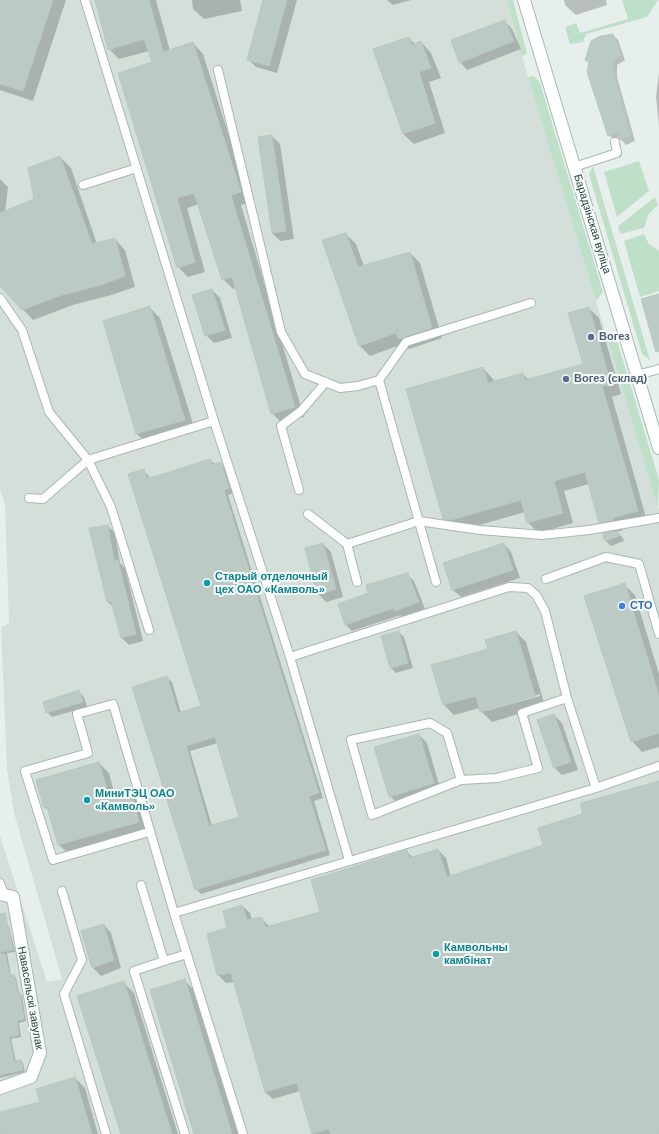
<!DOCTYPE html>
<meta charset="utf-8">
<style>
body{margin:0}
canvas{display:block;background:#e6efeb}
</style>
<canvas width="659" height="1134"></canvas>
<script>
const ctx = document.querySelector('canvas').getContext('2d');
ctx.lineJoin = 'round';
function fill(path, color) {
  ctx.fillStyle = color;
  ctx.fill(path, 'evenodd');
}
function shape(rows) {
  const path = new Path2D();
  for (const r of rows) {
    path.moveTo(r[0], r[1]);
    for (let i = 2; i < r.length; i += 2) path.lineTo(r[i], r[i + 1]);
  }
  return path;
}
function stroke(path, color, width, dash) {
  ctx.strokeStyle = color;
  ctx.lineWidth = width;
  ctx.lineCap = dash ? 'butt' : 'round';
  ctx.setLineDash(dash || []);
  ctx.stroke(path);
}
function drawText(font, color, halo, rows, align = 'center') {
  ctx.font = font + ' Arial,sans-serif';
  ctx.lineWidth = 4;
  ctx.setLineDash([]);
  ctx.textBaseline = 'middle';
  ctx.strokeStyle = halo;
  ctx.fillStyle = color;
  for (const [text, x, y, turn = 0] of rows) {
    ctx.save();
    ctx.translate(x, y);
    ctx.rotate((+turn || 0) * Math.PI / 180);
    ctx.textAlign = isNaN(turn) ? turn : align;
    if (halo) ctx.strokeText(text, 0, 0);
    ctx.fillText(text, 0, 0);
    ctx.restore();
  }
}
fill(shape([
 [0,0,507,0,524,63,659,510,659,1134,0,1134,0,836,47,982,62,979,14,813,7,769,1,627,9,623,5,504,0,490]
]), '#d4dfda');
fill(shape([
 [507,0,513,0,527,53,522,56],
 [622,0,658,0,647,17,586,34,583,42,570,44,565,27,576,23,580,33,628,19],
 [533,76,537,79,540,83,603,292,596,301,528,77],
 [639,161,649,191,617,217,604,172],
 [593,166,650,360,642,354,589,174],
 [655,197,658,205,648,215,644,228,620,234,618,226],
 [644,234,649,244,659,251,659,291,640,297,624,241],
 [605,331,616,337,659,480,658,508]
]), '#bfe0c8');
fill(shape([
 [0,0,66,0,33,101,0,90],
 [96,0,156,0,170,51,193,43,203,54,250,202,241,205,304,417,282,423,272,413,236,288,233,289,223,279,199,204,187,208,205,272,188,277,178,267,153,63,149,51,119,59,109,49],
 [192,0,240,0,242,11,204,19,193,9],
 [264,0,297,0,277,73,256,67,248,59],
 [387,0,411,0,393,5],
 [564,0,606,0,607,5,576,15,565,5],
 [505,21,512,29,521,49,467,70,460,62],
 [613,35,618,40,625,60,617,65,617,77,635,141,626,145,620,138,614,140,609,135,590,63,586,60],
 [409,38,415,44,421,42,431,53,441,78,429,82,445,133,414,144,403,134],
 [659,72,659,126,656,97],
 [272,136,280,144,294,239,280,241,272,233,259,138],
 [60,157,71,168,97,244,115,239,125,250,135,287,111,295,73,305,33,320,0,285,0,179,8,187,5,212,35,200],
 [346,234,356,244,364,266,410,253,420,263,442,338,409,349,403,344,370,356,360,346],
 [212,290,220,298,232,338,214,343,206,335],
 [150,308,160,318,195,430,147,444,137,434,104,322],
 [589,308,599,318,621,394,612,397,647,521,622,528,623,530,617,532,622,537,624,541,611,546,606,541,604,534,611,533,600,522,589,484,564,491,573,523,539,533,528,523,525,512,462,530,455,529,444,519,483,368,493,379,494,382,523,374,529,380,584,365],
 [210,460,216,465,221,464,226,469,234,493,228,495,323,798,314,801,330,855,201,894,196,889,166,677,172,682,181,713,202,706,143,470,148,475,150,479],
 [218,743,240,818,212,826,190,751],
 [108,526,115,533,120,563,125,568,143,641,129,645,122,638,114,608,108,602,91,529],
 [323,544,331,552,343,597,326,602,318,594],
 [504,544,511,552,520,578,461,597,453,590],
 [407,574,414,581,425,609,402,617,401,615,352,631,345,624,370,594],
 [624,585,635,595,659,674,659,747,642,752,632,741],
 [399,632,404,637,413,668,396,673,391,668],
 [516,632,526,642,545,706,492,722,481,711,480,708,454,715,444,705,489,649],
 [540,694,540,696,486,711,486,709],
 [79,692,84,697,87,707,52,717,47,712],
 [554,715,562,723,578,770,562,775,555,768],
 [419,735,427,743,441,791,398,804,390,796],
 [99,763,109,773,114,792,129,788,139,798,149,832,70,855,59,845,50,812,45,807],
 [659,782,659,1134,313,1134,300,1091,273,1099,265,1092,235,982,226,983,218,975,208,935,229,929,242,906,250,913,252,920,261,918,270,927,321,913,406,851,414,858,438,850,446,858,451,877,544,846,583,815],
 [0,914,4,914,6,916,7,925,9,927,15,952,7,953,11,976,14,976,16,978,19,993,22,996,26,1021,19,1023,21,1037,11,1039,16,1062,20,1061,23,1063,25,1072,0,1078],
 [104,925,111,933,121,968,101,976,93,968,82,931],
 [184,980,195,991,238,1134,195,1134],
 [123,982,134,993,178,1134,122,1134],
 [75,1078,85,1088,98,1134,0,1134,0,1113,41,1103]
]), '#0003');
const building = shape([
 [0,0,53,0,23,91,0,84,0,0],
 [95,0,149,0,163,52,193,42,241,192,231,195,295,407,271,414,232,277,222,280,194,193,177,198,195,262,177,268,118,73,152,62,144,39,108,50,95,0],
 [263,0,287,0,269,66,247,60,263,0],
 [505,20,514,41,459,63,451,40,505,20],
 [613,34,621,55,613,60,613,72,631,136,620,140,617,132,608,136,587,72,589,62,585,60,591,41,600,36,613,34],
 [409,37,412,45,421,41,431,68,419,72,435,123,403,134,373,49,409,37],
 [272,135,286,231,272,233,258,137,272,135],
 [60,156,92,244,115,238,125,276,101,285,62,295,22,310,0,286,0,213,34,199,28,168,60,156],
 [346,233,358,267,410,252,432,328,398,339,396,333,359,346,322,240,346,233],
 [212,289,225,330,205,336,192,295,212,289],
 [659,294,659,351,656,352,641,299,659,294],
 [150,306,185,420,136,434,103,321,150,306],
 [589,307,611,384,602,386,638,511,613,518,613,520,599,523,585,472,554,481,563,513,527,523,521,500,451,520,443,519,406,389,483,367,488,383,523,373,525,380,583,364,568,313,589,307],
 [210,459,212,465,221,462,229,488,224,490,319,793,309,796,326,850,195,890,132,687,167,676,178,713,201,706,128,474,144,469,147,479,210,459],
 [215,737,239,817,209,826,186,746,215,737],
 [108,525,114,561,118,560,136,634,121,638,111,601,107,602,89,528,108,525],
 [617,531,619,536,605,541,602,533,617,531],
 [323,543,336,589,317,595,305,548,323,543],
 [504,543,513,570,452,590,443,563,504,543],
 [408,573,419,602,395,611,394,608,345,625,338,604,368,593,366,585,408,573],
 [625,583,659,696,659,733,631,742,584,596,625,583],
 [399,631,408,663,390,668,381,636,399,631],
 [516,631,535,696,480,712,476,696,443,705,431,665,488,649,485,640,516,631],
 [79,690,83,702,46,713,43,702,79,690],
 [554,714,571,762,554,768,537,720,554,714],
 [419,734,434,783,389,797,374,747,419,734],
 [99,762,108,793,129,787,139,822,58,845,47,807,44,808,36,780,99,762],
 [659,781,659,1134,331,1134,329,1129,312,1134,297,1083,265,1092,231,973,217,975,207,934,227,928,223,911,242,905,247,920,261,917,266,927,320,912,311,880,407,850,410,858,438,849,447,877,543,845,538,828,582,814,581,803,659,781],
 [5,913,13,950,0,952,0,914,5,913],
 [104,924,114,960,92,968,81,931,104,924],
 [0,954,5,954,10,976,14,975,18,993,20,992,24,1019,17,1021,19,1035,9,1037,14,1061,21,1060,23,1070,0,1075,0,954],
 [185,979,232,1134,194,1134,150,990,185,979],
 [124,981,172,1134,121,1134,77,996,124,981],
 [75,1077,92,1134,0,1134,0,1112,40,1102,36,1089,75,1077]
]);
fill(building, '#bbcac4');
stroke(building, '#b8c9c2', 1);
const lane = shape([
 [85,0,214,421],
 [218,70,281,332,305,374,340,388,358,386,379,380],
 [574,167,617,153,615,142],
 [83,185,137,168],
 [0,298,22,330,49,412,88,460,111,507,149,630],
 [637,375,659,369],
 [299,490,281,426,301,411,326,382],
 [29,498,43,499,88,460,214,421,290,657,349,860],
 [308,514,347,544],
 [546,579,606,557,639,564,657,627],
 [357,582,347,544,419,521,480,530,542,535,589,530,659,518],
 [436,582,379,380,406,342,531,303],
 [659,626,657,627,659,634],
 [290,657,509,587,528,588,536,595,545,611,567,698],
 [461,780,447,733,430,723,351,740,372,815,461,780,497,778,538,768,522,713,567,698,596,788],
 [149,832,53,860,25,771,88,753,77,714,113,704,174,913,596,788,659,766],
 [0,883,4,895],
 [141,885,164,961,134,971,185,1134],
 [62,891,82,960,64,994,106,1134],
 [174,913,243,1134],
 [164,961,187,954]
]);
const street = shape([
 [524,0,659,448],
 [0,894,13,897,40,1053,31,1077,0,1088]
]);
stroke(lane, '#a8b8b2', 10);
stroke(street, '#a8b8b2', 14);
stroke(lane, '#fff', 8);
stroke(street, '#fff', 12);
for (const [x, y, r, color] of [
 [591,337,4,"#5c6f8a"],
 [566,379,4,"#5c6f8a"],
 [207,583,4,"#0f9aa8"],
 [622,606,4,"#3f7fe0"],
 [87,800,4,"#0f9aa8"],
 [436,954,4,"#0f9aa8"]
]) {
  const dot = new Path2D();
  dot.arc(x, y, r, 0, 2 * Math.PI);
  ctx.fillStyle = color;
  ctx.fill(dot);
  stroke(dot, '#f7fbf9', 1.5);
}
drawText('11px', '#24423a', '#f7fbf9', [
 ["Барадзінская вуліца",592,224,73],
 ["Навасельскі завулак",30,998,80]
]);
drawText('bold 11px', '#4e5e75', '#f7fbf9', [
 ["Вогез",599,337],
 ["Вогез (склад)",574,379]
], 'left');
drawText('bold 11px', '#0d838f', '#f7fbf9', [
 ["Старый отделочный",215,577],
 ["цех ОАО «Камволь»",215,590],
 ["МиниТЭЦ ОАО",95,794],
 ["«Камволь»",95,807],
 ["Камвольны",444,948],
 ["камбінат",444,961]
], 'left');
drawText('bold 11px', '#366cbe', '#f7fbf9', [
 ["СТО",630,606]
], 'left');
</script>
